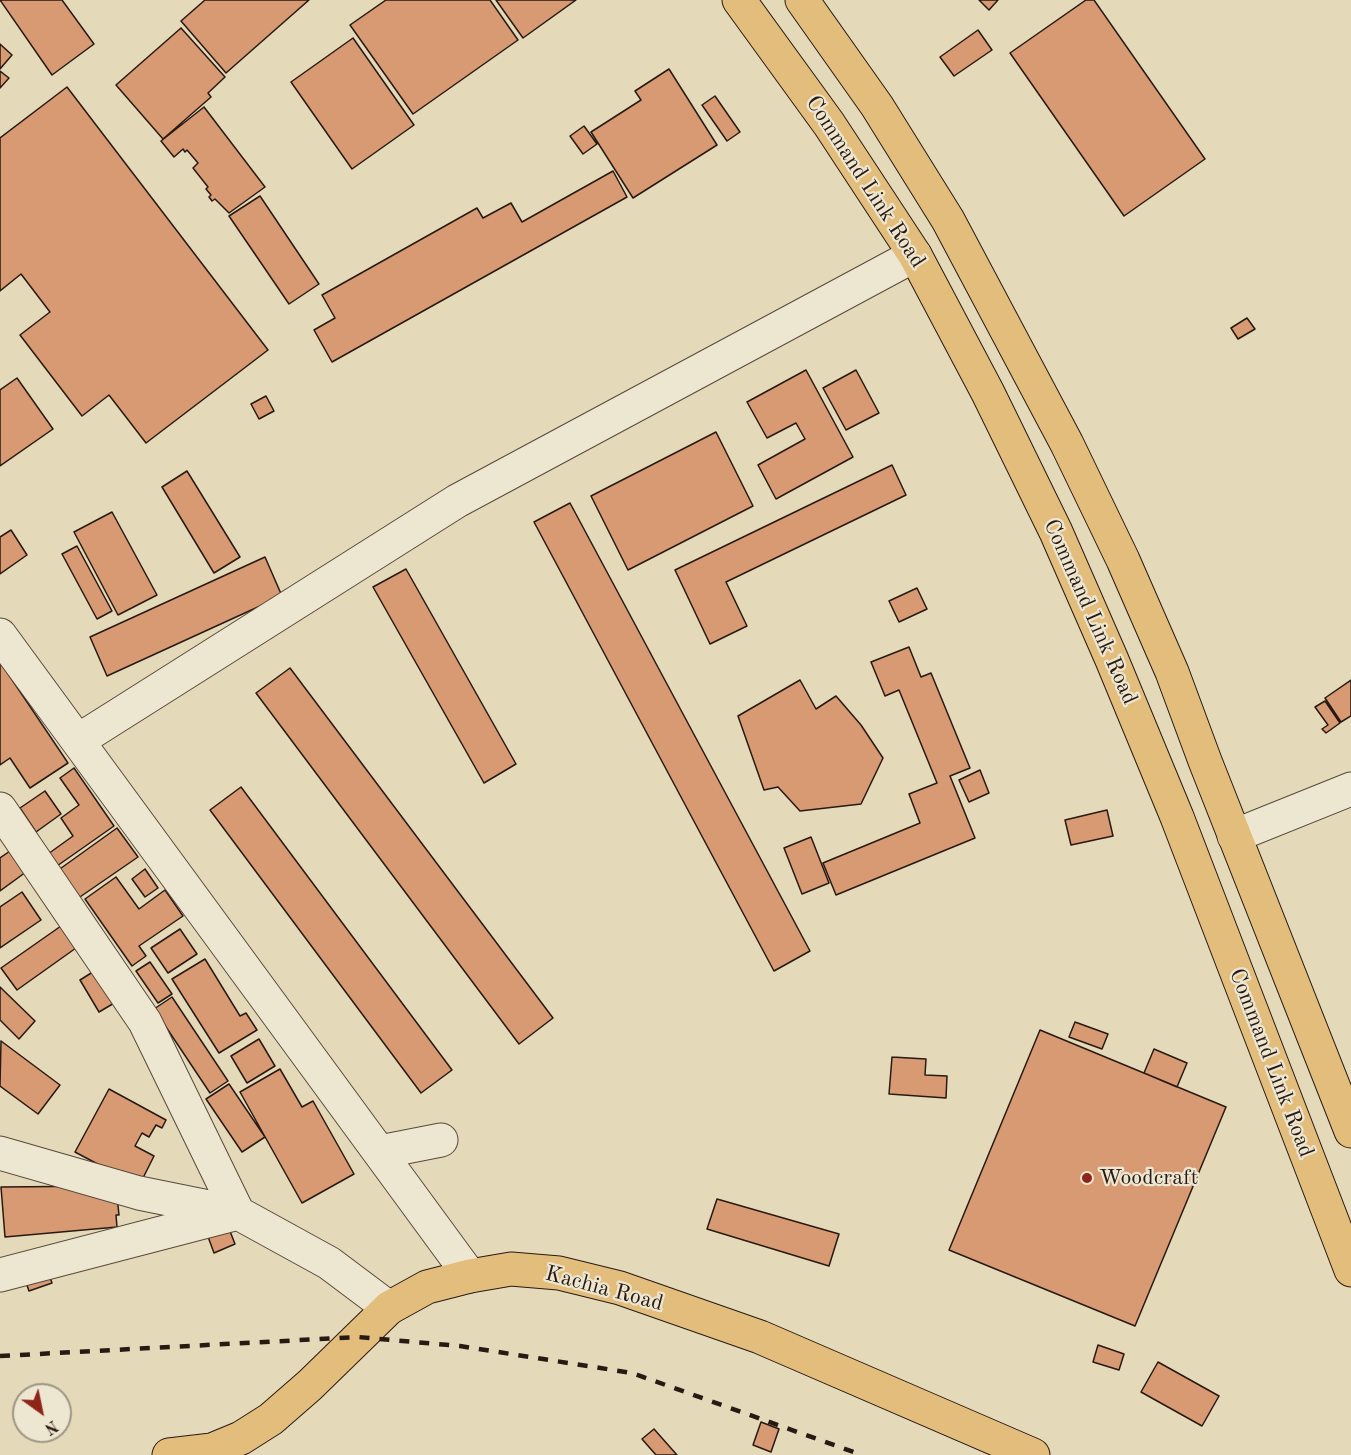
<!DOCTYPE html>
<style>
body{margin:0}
#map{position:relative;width:1351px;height:1455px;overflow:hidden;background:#e4dab9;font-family:"Old Standard TT",serif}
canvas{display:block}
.north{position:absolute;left:12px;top:1383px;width:60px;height:60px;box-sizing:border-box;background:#ede7d2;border:2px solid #9e9586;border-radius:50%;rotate:147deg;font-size:16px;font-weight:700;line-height:24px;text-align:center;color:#281913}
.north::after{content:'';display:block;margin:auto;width:21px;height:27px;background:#8f2418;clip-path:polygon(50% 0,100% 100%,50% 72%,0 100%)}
</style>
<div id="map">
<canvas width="1351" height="1455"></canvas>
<div class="north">N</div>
</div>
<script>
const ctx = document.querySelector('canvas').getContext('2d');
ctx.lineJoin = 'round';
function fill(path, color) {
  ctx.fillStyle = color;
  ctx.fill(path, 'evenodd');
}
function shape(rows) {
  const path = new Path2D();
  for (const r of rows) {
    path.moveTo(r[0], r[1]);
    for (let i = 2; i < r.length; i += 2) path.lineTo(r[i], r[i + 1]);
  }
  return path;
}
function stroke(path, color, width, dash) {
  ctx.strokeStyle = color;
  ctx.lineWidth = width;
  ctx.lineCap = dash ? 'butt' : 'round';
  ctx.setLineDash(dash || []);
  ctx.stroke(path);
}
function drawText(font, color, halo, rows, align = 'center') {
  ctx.font = font + ' "Old Standard TT",serif';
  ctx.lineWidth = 4.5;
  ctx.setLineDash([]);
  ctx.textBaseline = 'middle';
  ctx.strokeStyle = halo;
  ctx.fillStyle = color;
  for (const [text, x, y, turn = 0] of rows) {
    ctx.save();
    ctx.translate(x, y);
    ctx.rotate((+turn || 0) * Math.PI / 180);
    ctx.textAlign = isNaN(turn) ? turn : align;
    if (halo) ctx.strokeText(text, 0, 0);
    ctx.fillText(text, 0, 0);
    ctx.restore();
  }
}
const building = shape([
 [0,0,62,0,94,44,52,75,0,0],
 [205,0,309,0,226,73,181,21,205,0],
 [386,0,490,0,518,40,413,114,350,25,386,0],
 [496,0,576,0,523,38,496,0],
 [979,0,998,0,989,10,979,0],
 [1086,0,1094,0,1205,159,1124,216,1010,53,1086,0],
 [181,28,225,77,208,93,211,97,163,139,116,85,181,28],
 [978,30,992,50,954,76,940,57,978,30],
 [353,38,414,125,352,169,291,82,353,38],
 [0,44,12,55,0,69,0,44],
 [669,69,717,145,633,198,591,132,641,100,635,91,669,69],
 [0,71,9,78,0,88,0,71],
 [67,87,268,350,146,443,109,395,82,416,20,335,50,312,21,274,0,291,0,138,67,87],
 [715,96,740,132,727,141,702,105,715,96],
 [204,107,265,187,229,213,215,199,212,201,209,197,211,195,206,189,208,187,193,168,198,163,187,150,185,152,183,149,174,157,161,141,204,107],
 [584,126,597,144,583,154,570,136,584,126],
 [613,171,627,197,332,362,314,330,335,318,322,295,477,208,483,218,511,203,522,222,613,171],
 [260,196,319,284,289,304,229,216,260,196],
 [1247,318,1255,329,1238,339,1231,328,1247,318],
 [806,370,853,457,776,499,758,465,805,439,796,423,767,438,747,402,806,370],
 [856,370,879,413,846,430,823,388,856,370],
 [17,378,53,429,0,466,0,390,17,378],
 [266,396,274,411,259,419,251,404,266,396],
 [716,432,753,506,628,570,591,496,716,432],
 [892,465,906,495,726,582,747,626,710,644,675,570,892,465],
 [187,471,240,557,214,573,162,487,187,471],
 [570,503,810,951,774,971,534,522,570,503],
 [112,512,157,595,118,615,74,532,112,512],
 [11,530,27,555,0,574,0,537,11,530],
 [77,546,112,611,97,619,62,554,77,546],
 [265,557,282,596,107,676,90,637,265,557],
 [406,569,516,764,484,783,373,587,406,569],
 [917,588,927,609,899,622,889,601,917,588],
 [909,647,921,677,931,673,970,768,950,776,975,838,836,895,823,863,920,823,909,794,937,783,899,690,885,696,871,662,909,647],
 [0,662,68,763,30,788,10,758,0,765,0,662],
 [290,668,553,1018,519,1044,256,693,290,668],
 [800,680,816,709,836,696,861,725,883,758,861,804,800,811,778,787,764,790,738,716,800,680],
 [1351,680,1351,716,1341,722,1325,698,1351,680],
 [1325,701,1340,723,1326,733,1322,729,1328,725,1315,707,1325,701],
 [74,768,114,826,57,866,48,854,73,836,61,818,79,805,60,778,74,768],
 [980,770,989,793,969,802,959,780,980,770],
 [241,787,452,1070,421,1093,210,810,241,787],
 [45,791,61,814,36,832,20,808,45,791],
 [1107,810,1113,836,1071,845,1065,820,1107,810],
 [117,828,138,857,77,899,57,871,117,828],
 [811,837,829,883,802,894,784,848,811,837],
 [10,851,26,872,0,891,0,858,10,851],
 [145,869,158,888,145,897,132,879,145,869],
 [116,877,139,909,165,890,183,916,139,946,146,956,132,966,85,899,116,877],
 [22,892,41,920,0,948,0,907,22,892],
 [61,926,76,948,17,990,1,968,61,926],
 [180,929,197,954,168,973,151,948,180,929],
 [205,959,240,1016,246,1013,257,1030,219,1053,172,979,205,959],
 [150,962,172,994,158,1003,136,971,150,962],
 [96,970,116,1002,99,1012,80,980,96,970],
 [0,987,35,1021,19,1039,0,1020,0,987],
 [172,997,228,1081,210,1093,154,1009,172,997],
 [1075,1022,1108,1034,1102,1049,1069,1037,1075,1022],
 [1040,1030,1226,1107,1135,1326,949,1250,1040,1030],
 [259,1039,275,1066,247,1083,231,1056,259,1039],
 [1,1041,60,1085,38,1114,0,1086,1,1041],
 [1154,1049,1187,1063,1177,1087,1144,1073,1154,1049],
 [892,1057,926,1059,925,1075,947,1076,946,1098,889,1094,892,1057],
 [280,1069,302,1107,313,1101,354,1174,302,1203,240,1092,280,1069],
 [229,1084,265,1137,242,1152,206,1099,229,1084],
 [109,1089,166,1120,162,1128,156,1125,149,1137,142,1133,135,1146,154,1156,139,1186,75,1152,109,1089],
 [110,1186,117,1196,119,1215,116,1215,117,1227,5,1237,1,1187,110,1186],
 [717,1199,839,1234,829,1266,707,1229,717,1199],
 [228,1226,235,1244,214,1253,207,1234,228,1226],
 [46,1266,52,1283,29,1291,23,1274,46,1266],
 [1098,1345,1124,1354,1119,1370,1093,1362,1098,1345],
 [1158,1362,1219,1396,1202,1426,1141,1392,1158,1362],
 [761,1422,779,1429,771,1452,753,1445,761,1422],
 [654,1429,677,1455,656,1455,642,1439,654,1429]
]);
fill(building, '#d79a72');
stroke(building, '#281913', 1.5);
const minor = shape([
 [0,635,470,1276],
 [79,740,457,501,915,255],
 [0,809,145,1022,238,1213,0,1275],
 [1234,836,1351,789],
 [380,1152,441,1140],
 [0,1153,139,1193,238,1213,329,1263,389,1308]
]);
const major = shape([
 [739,0,829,124,915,255,988,393,1056,532,1112,660,1177,817,1351,1270],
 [802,0,877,106,948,220,1067,444,1123,560,1172,672,1205,761,1351,1131],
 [169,1455,212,1450,241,1438,271,1419,310,1385,389,1308,427,1287,470,1276,511,1269,559,1273,620,1288,760,1337,1033,1455]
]);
stroke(minor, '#57493c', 35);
stroke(major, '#281913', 35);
stroke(minor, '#ede7d2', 33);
stroke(major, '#e2bd7c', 33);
stroke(shape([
 [0,1356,358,1337,460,1346,632,1373,862,1455]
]), '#281913', 4.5, [10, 10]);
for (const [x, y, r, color] of [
 [1087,1178,6,"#8f2418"]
]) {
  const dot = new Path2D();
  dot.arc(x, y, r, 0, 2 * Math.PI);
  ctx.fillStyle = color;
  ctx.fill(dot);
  stroke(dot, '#ede7d2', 2);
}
drawText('22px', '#281913', '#ede7d2', [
 ["Command Link Road",865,182,57],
 ["Command Link Road",1090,612,66],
 ["Command Link Road",1271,1063,69],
 ["Kachia Road",604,1289,15]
]);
drawText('22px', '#281913', '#ede7d2', [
 ["Woodcraft",1099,1178]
], 'left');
</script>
